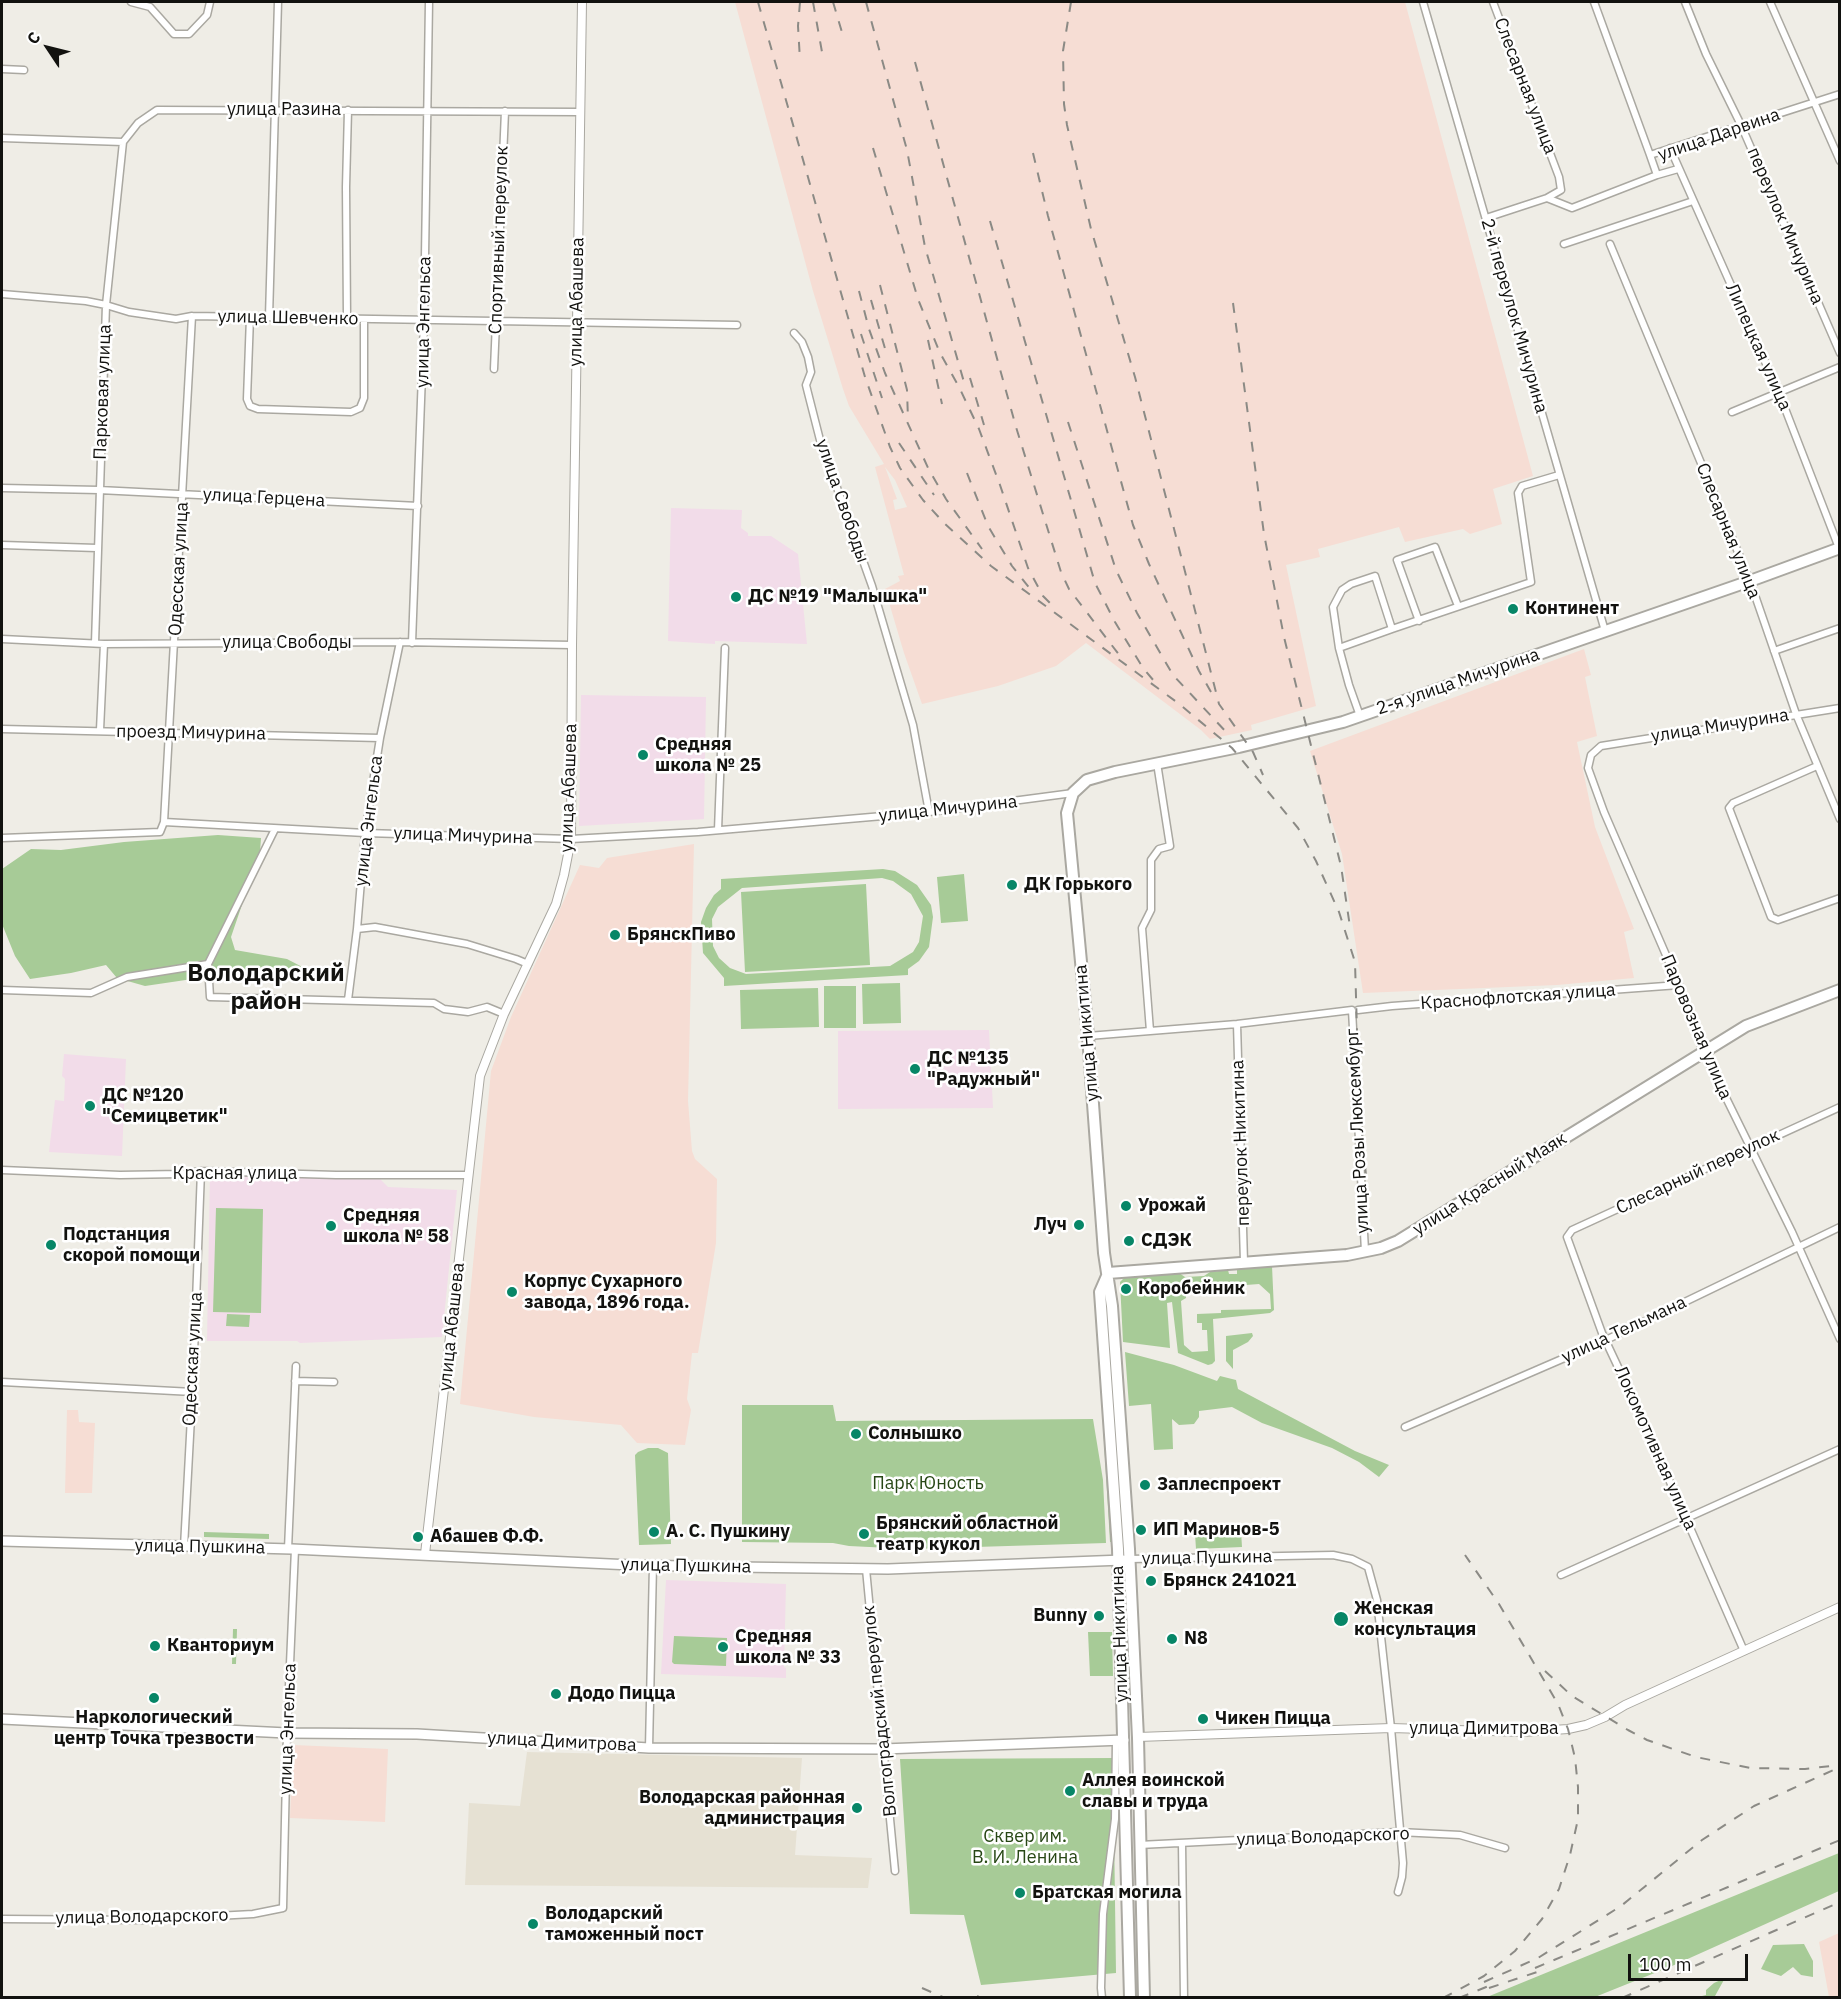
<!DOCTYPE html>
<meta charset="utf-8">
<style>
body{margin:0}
#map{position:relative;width:1841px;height:1999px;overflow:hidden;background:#efede6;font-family:"IBM Plex Sans",sans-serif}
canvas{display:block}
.frame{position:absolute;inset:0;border:3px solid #12120f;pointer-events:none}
.north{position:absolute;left:18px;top:18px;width:60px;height:60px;-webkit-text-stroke:4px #fff;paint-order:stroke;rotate:305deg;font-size:16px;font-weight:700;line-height:24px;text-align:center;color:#12120f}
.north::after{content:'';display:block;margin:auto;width:21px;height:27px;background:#12120f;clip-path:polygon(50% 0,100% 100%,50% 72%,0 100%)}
.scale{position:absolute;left:1628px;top:1954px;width:120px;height:27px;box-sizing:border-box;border:3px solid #12120f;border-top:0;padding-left:8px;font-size:18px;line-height:21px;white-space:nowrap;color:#12120f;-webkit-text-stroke:4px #fff;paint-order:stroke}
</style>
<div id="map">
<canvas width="1841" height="1999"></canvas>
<div class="frame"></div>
<div class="north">С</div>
<div class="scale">100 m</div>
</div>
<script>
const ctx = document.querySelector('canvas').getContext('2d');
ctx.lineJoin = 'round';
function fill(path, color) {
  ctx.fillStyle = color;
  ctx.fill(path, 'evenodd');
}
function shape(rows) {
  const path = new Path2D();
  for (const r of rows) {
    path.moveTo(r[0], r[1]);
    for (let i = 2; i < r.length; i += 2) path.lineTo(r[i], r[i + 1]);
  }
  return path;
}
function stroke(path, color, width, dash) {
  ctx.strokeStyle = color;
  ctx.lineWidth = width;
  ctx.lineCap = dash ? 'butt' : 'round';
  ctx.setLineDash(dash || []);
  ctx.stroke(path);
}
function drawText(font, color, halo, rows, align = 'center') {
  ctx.font = font + ' "IBM Plex Sans",sans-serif';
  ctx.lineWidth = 5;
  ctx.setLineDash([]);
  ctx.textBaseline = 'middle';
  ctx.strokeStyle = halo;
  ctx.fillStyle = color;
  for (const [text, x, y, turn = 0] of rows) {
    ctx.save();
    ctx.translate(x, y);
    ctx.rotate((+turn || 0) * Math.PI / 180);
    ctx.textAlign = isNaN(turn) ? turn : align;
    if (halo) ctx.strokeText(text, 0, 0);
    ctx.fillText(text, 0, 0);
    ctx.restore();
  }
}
fill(shape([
 [527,1752,802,1758,795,1855,872,1858,868,1888,465,1885,469,1803,520,1806]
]), '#e6e1d3');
fill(shape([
 [735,2,1405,2,1533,476,1493,489,1502,524,1470,534,1463,529,1405,542,1399,527,1318,549,1320,557,1286,565,1316,706,1251,725,1252,730,1210,739,1201,730,1086,643,1056,666,998,686,922,704,904,653,885,589,900,581,898,576,904,575,875,467,884,464,849,406,843,389,813,291],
 [885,467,895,480,907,507,895,510,893,500,897,499],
 [1584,649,1591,675,1585,677,1597,736,1577,742,1595,827,1634,929,1624,932,1634,978,1557,985,1363,993,1342,854,1310,751],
 [694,844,688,1101,692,1151,695,1159,717,1179,716,1243,698,1353,692,1353,687,1399,691,1410,685,1445,637,1443,621,1425,534,1417,460,1404,491,1071,511,1017,580,865,599,868,607,858],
 [67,1410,78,1410,79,1422,95,1423,92,1493,65,1493],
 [293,1745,388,1749,385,1822,290,1818],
 [1839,1933,1839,1997,1829,1997,1819,1942]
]), '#f6ddd4');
fill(shape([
 [671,508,742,510,741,528,748,533,748,536,771,536,798,554,807,644,715,641,715,644,668,641],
 [581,695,706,697,704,819,579,826],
 [989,1030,993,1108,838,1109,838,1031],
 [64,1054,126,1059,122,1156,49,1152,55,1100,64,1101,65,1079,62,1076],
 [210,1175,380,1179,388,1187,457,1190,442,1337,300,1343,297,1341,207,1341],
 [666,1580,786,1584,784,1667,786,1668,786,1678,661,1674]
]), '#f2dce9');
fill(shape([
 [218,835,261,838,260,852,231,937,235,950,287,959,308,970,233,973,145,986,117,978,106,965,71,973,30,979,15,956,2,924,2,869,31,849,61,850,124,842],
 [883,869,895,871,917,885,931,905,933,917,929,947,919,961,908,969,908,975,724,986,724,978,703,953,701,922,706,908,714,895,721,889,721,879],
 [882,878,893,881,911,894,923,916,919,942,913,952,890,966,746,974,730,968,719,958,713,946,712,919,718,907,742,888],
 [964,874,968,921,941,923,937,877],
 [866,884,870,965,745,972,741,892],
 [900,983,901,1023,863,1024,862,984],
 [824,986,856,986,856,1028,824,1028],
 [818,988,819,1027,741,1029,740,990],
 [216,1208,263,1209,261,1313,213,1312],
 [1272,1266,1274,1310,1270,1313,1213,1319,1215,1361,1212,1364,1208,1365,1178,1353,1172,1302,1167,1303,1170,1348,1123,1342,1120,1282,1124,1278,1179,1273,1185,1277,1204,1276,1210,1272,1228,1270,1229,1274,1237,1274,1237,1269],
 [1259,1284,1270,1294,1271,1309,1221,1310,1221,1313,1197,1314,1197,1323,1202,1323,1202,1330,1207,1330,1208,1351,1192,1352,1184,1345,1181,1301,1186,1298,1186,1294,1190,1294,1193,1290,1217,1288,1218,1291,1233,1290,1233,1286],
 [227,1314,250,1315,249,1327,226,1326],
 [1252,1333,1253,1336,1248,1342,1233,1350,1233,1369,1226,1361,1226,1336],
 [1125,1352,1174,1365,1217,1381,1220,1376,1236,1380,1238,1389,1355,1451,1389,1465,1379,1477,1359,1462,1332,1448,1262,1423,1232,1407,1199,1411,1199,1417,1194,1424,1179,1425,1172,1419,1173,1449,1154,1450,1151,1404,1129,1406],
 [1100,1375,1104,1375,1114,1542,1110,1542],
 [742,1405,833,1405,836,1421,1093,1419,1103,1480,1106,1543,910,1549,849,1546,833,1543,742,1542],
 [648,1448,658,1448,668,1453,671,1544,639,1545,635,1455,638,1452],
 [1241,1531,1242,1547,1196,1549,1195,1534],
 [204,1532,269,1534,269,1539,204,1537],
 [233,1629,237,1629,236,1664,232,1664],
 [1088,1632,1112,1632,1113,1676,1090,1676],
 [674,1636,727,1638,726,1666,674,1664,672,1662],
 [1113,1758,1116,1973,981,1985,964,1915,910,1914,900,1759],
 [1839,1853,1839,1891,1672,1966,1595,1997,1487,1997],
 [1804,1944,1813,1961,1813,1977,1801,1975,1793,1967,1781,1976,1761,1969,1773,1945],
 [1725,1978,1715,1996,1721,1997,1698,1997,1706,1995,1706,1990,1714,1983]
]), '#a7cb97');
const minor = shape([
 [131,2,150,7,174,34,189,34,207,15,210,2],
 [1423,2,1605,631],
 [1493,2,1559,177,1561,190,1547,198],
 [1594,2,1650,155],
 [1685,2,1706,54,1741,125,1840,353],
 [1770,2,1840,161],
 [2,69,24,70],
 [2,138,123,142,138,123,157,110,580,112],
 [1670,148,1779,393,1839,548],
 [1657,175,1678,169],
 [1486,218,1547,198,1572,208,1657,175,1650,155,1840,94],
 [1564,244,1693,201],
 [1610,244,1750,581,1796,714,1840,819],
 [2,294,86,301,106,305,129,312,176,319,192,316,737,325],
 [250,317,247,399,250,406,258,409,351,412,360,408,364,398,364,319],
 [269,317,278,2],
 [347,318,346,187,348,110],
 [794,333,802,342,808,357,811,372,806,385,808,393,820,440,872,586,913,725,929,812],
 [494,369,505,111],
 [1732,412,1840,367],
 [2,488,99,490,418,506],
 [2,545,97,548],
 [1419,621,1397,560,1435,547,1458,606],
 [2,639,104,644,400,642,572,645],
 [95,643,106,305,123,142],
 [412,643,424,320,429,2],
 [1339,648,1392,629],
 [1774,651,1840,628],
 [1840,708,1601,746,1591,755,1588,768,1604,812,1679,985,1703,1051,1792,1232,1840,1339],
 [1360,716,1349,685,1339,648,1333,607,1342,590,1351,584,1375,576,1392,629,1531,582,1518,493,1522,486,1559,475],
 [2,729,380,738],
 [100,730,104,644],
 [1817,766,1733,803,1729,808,1771,917,1778,920,1840,898],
 [164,822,365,833,571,839,698,832,929,812,1073,793],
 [275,829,208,964,210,997,434,1003,444,1009,468,1012,487,1007,504,1014],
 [718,830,725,648],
 [2,838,160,832,164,822,192,316],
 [357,929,375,927,467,944,516,959,528,964],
 [2,990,91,993,127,977,208,964],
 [348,1000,357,929,365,833,380,738,400,642],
 [1358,1010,1392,1006,1679,985],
 [1237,1024,1244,1262],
 [1150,1031,1142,928,1151,910,1151,860,1159,849,1170,846,1157,763],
 [1088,1036,1237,1024,1352,1010,1365,1251],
 [2,1170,120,1175,181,1174,201,1171,336,1175,468,1175],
 [295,1381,334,1382],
 [2,1382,193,1392],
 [1405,1427,1606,1340,1840,1227],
 [184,1547,193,1380,201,1171],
 [288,1549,296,1366],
 [1129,1559,1333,1555,1352,1559,1368,1567,1377,1600,1391,1728,1403,1863,1402,1877,1398,1892],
 [866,1569,895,1871],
 [1561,1575,1840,1449],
 [1744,1651,1642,1418,1602,1333,1567,1237,1572,1230,1840,1107],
 [649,1748,653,1565],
 [1182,1843,1184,1998],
 [1139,1845,1399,1832,1460,1835,1505,1848],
 [2,1919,143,1920,253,1914,283,1908,287,1733,295,1549],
 [1102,1998,1101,1988,1103,1914,1115,1819,1116,1740]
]);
const tertiary = shape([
 [425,1554,480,1076,504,1014,556,904,564,875,571,839,572,645,582,2],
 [1138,1737,1391,1728,1523,1732,1568,1729,1586,1725,1605,1717,1625,1705,1840,1607]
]);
const secondary = shape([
 [2,1541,292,1549,631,1565,736,1567,888,1569,1123,1560],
 [2,1719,287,1733,417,1734,649,1748,883,1749,1124,1740]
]);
const primary = shape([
 [1108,1273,1347,1255,1381,1248,1398,1241,1746,1026,1840,990],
 [1107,1276,1100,1292,1118,1549,1130,1998],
 [1144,1998,1138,1738,1129,1549,1112,1306,1104,1253,1088,1036,1067,813,1073,793,1087,780,1115,772,1239,747,1343,722,1750,581,1840,548]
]);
stroke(minor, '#aaa8a1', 9);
stroke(tertiary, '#aaa8a1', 10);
stroke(secondary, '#aaa8a1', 12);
stroke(primary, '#aaa8a1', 14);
stroke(minor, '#fff', 6);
stroke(tertiary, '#fff', 8);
stroke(secondary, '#fff', 9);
stroke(primary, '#fff', 10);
stroke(shape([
 [758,2,865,377,890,447,900,468,923,500,945,524,991,566,1178,703,1232,748,1298,828,1316,861,1339,912,1355,962,1359,1100,1368,1197],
 [800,2,798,26,800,60],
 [813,2,822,52],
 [833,2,844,39],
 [866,2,907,150,925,247,966,389],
 [1071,2,1063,51,1064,104,1067,125,1091,229,1135,377,1219,704,1253,752,1263,775],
 [915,62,1016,427,1061,572,1069,589,1120,656],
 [873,148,918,299,940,353,959,387,979,429,1000,485,1028,568,1043,596,1051,604],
 [1033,153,1048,216,1133,525,1149,564,1199,671,1211,692],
 [990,221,1095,583,1115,622,1143,668,1154,681],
 [880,285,907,390,908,420],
 [859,291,869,329,885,373,929,470,946,499,982,549],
 [871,300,886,352],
 [1233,303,1264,534,1284,637,1341,866,1350,927],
 [861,334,882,398],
 [928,340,942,404],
 [970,378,984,425],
 [1068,422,1116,570,1137,613,1173,675,1228,734],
 [899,443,934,495],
 [967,473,988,526,1012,566,1031,590],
 [1545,1671,1572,1696,1628,1730,1647,1740,1696,1757,1750,1768,1805,1769,1831,1766],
 [1535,1968,1840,1840],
 [1484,1982,1538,1958,1621,1906,1702,1840,1754,1806,1840,1767],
 [922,1988,945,1998],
 [1489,1988,1546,1969],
 [977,1996,981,1998],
 [1443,1998,1484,1976,1515,1951,1542,1919,1559,1889,1570,1855,1578,1819,1578,1787,1575,1758,1568,1729,1558,1704,1499,1604,1465,1555],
 [1459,1998,1496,1983],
 [1622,1998,1840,1902]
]), '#8b8a85', 2, [10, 10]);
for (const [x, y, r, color] of [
 [736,597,6,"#078667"],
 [1513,609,6,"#078667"],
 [643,755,6,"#078667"],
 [1012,885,6,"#078667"],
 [615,935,6,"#078667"],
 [915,1069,6,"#078667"],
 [90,1106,6,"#078667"],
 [1126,1206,6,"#078667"],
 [1079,1225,6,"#078667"],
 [331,1226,6,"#078667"],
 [1129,1241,6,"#078667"],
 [51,1245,6,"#078667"],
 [1126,1289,6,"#078667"],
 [512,1292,6,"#078667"],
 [856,1434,6,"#078667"],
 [1145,1485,6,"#078667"],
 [1141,1530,6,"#078667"],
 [654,1532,6,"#078667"],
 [864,1534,6,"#078667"],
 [418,1537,6,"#078667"],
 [1151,1581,6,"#078667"],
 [1099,1616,6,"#078667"],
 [1341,1619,8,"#078667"],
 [1172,1639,6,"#078667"],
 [155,1646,6,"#078667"],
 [723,1647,6,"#078667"],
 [556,1694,6,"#078667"],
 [154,1698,6,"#078667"],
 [1203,1719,6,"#078667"],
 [1070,1791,6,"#078667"],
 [857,1808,6,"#078667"],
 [1020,1893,6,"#078667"],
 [533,1924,6,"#078667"]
]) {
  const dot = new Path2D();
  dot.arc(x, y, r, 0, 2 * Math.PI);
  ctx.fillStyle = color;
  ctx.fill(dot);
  stroke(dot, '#fff', 2);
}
drawText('18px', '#12120f', '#fff', [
 ["Слесарная улица",1525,86,69],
 ["улица Разина",284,110],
 ["улица Дарвина",1719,135,-19],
 ["переулок Мичурина",1785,226,67],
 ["Спортивный переулок",499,240,-88],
 ["улица Абашева",577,302,-89],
 ["2-й переулок Мичурина",1514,316,74],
 ["улица Шевченко",288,318,1],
 ["улица Энгельса",424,322,-89],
 ["Липецкая улица",1758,347,66],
 ["Парковая улица",103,392,-88],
 ["улица Герцена",264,498,3],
 ["улица Свободы",842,501,71],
 ["Слесарная улица",1728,531,68],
 ["Одесская улица",179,569,-87],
 ["улица Свободы",287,643],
 ["2-я улица Мичурина",1458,682,-19],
 ["улица Мичурина",1720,726,-9],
 ["проезд Мичурина",191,733,1],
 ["улица Абашева",569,788,-88],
 ["улица Мичурина",948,809,-6],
 ["улица Энгельса",369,821,-83],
 ["улица Мичурина",463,836,2],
 ["Краснофлотская улица",1518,997,-4],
 ["Паровозная улица",1696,1027,67],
 ["улица Никитина",1087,1033,-95],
 ["улица Розы Люксембург",1358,1131,-93],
 ["переулок Никитина",1241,1143,-92],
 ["Слесарный переулок",1698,1172,-25],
 ["Красная улица",235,1174],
 ["улица Красный Маяк",1490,1184,-32],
 ["улица Абашева",452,1327,-84],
 ["улица Тельмана",1624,1330,-25],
 ["Одесская улица",193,1359,-87],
 ["Локомотивная улица",1655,1448,66],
 ["улица Пушкина",200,1547,1],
 ["улица Пушкина",1207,1558,-1],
 ["улица Пушкина",686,1566,1],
 ["улица Никитина",1120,1634,-92],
 ["Волгоградский переулок",880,1711,-96],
 ["улица Энгельса",288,1729,-88],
 ["улица Димитрова",1484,1729],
 ["улица Димитрова",562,1742,3],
 ["улица Володарского",1323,1837,-2],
 ["улица Володарского",142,1917,-1]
]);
drawText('bold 18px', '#12120f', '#fff', [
 ["ДС №19 \"Малышка\"",748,597],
 ["Континент",1525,609],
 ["Средняя",655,745],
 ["школа № 25",655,766],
 ["ДК Горького",1024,885],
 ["БрянскПиво",627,935],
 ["ДС №135",927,1059],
 ["\"Радужный\"",927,1080],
 ["ДС №120",102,1096],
 ["\"Семицветик\"",102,1117],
 ["Урожай",1138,1206],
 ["Средняя",343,1216],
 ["школа № 58",343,1237],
 ["Луч",1067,1225,"right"],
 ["Подстанция",63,1235],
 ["скорой помощи",63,1256],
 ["СДЭК",1141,1241],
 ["Корпус Сухарного",524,1282],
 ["завода, 1896 года.",524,1303],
 ["Коробейник",1138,1289],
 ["Солнышко",868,1434],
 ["Заплеспроект",1157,1485],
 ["Брянский областной",876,1524],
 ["театр кукол",876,1545],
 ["ИП Маринов-5",1153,1530],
 ["А. С. Пушкину",666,1532],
 ["Абашев Ф.Ф.",430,1537],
 ["Брянск 241021",1163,1581],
 ["Женская",1354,1609],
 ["консультация",1354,1630],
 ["Bunny",1087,1616,"right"],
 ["Средняя",735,1637],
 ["школа № 33",735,1658],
 ["N8",1184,1639],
 ["Кванториум",167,1646],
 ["Додо Пицца",568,1694],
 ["Наркологический",154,1718,"center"],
 ["центр Точка трезвости",154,1739,"center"],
 ["Чикен Пицца",1215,1719],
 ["Аллея воинской",1082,1781],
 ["славы и труда",1082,1802],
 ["Володарская районная",845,1798,"right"],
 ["администрация",845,1819,"right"],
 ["Братская могила",1032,1893],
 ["Володарский",545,1914],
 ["таможенный пост",545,1935]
], 'left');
drawText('18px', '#274715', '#fff', [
 ["Парк Юность",928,1484],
 ["Сквер им.",1025,1837],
 ["В. И. Ленина",1025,1858]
]);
drawText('bold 24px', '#12120f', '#fff', [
 ["Володарский",266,974],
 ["район",266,1002]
]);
</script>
